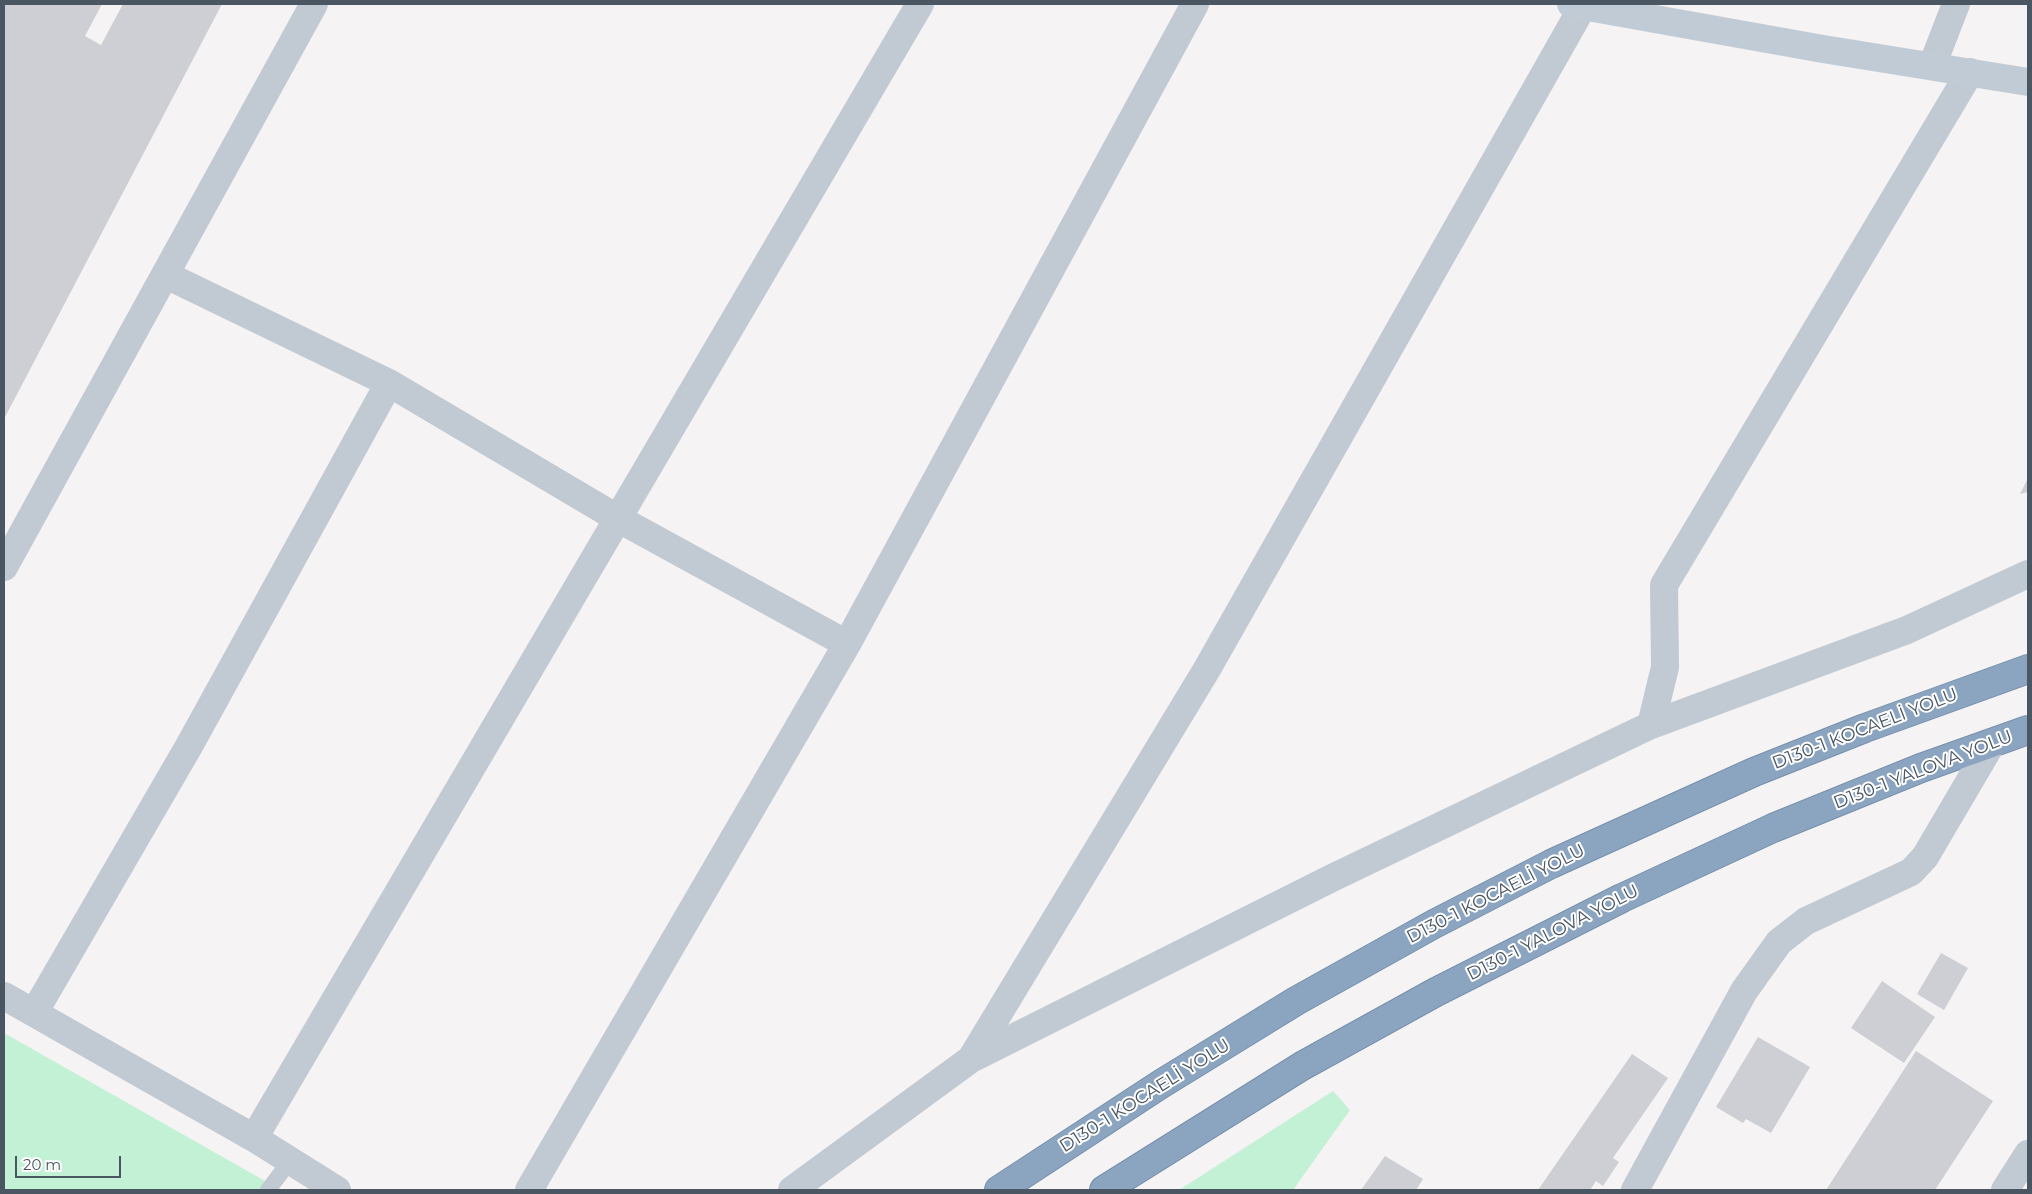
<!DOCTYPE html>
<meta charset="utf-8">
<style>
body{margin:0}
#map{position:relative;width:2032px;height:1194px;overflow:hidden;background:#f5f3f3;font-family:Montserrat,sans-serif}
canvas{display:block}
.frame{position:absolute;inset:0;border:5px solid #4a5661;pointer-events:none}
.scale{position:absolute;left:15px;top:1156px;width:106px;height:22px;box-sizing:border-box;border:2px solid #4a5661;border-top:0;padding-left:6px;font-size:15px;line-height:18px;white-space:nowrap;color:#4a5661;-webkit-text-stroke:4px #fff;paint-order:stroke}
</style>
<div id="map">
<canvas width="2032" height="1194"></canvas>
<div class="frame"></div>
<div class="scale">20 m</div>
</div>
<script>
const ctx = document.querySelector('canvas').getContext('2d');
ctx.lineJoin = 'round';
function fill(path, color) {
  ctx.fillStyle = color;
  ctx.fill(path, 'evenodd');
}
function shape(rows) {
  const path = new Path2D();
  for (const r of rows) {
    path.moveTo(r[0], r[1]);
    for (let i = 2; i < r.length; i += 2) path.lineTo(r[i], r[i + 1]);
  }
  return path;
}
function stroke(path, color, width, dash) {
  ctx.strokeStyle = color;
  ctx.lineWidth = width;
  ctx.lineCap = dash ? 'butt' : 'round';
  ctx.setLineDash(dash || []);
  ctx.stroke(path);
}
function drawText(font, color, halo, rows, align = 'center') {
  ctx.font = font + ' Montserrat,sans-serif';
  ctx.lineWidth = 4;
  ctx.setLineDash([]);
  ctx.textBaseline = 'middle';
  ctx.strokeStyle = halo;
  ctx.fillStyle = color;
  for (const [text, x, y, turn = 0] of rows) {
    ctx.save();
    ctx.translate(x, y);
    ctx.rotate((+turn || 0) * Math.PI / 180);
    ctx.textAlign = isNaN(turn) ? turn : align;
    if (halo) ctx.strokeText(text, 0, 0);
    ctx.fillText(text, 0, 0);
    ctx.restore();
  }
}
fill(shape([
 [4,1033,281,1190,4,1190],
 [1333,1091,1350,1110,1293,1190,1179,1190]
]), '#c3f1d5');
fill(shape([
 [4,4,102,4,85,36,101,45,123,4,222,4,4,419],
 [2028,478,2028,492,2020,494],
 [1941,953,1968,968,1944,1010,1917,994],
 [1882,981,1935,1017,1904,1063,1851,1028],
 [1758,1037,1810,1067,1771,1133,1746,1119,1743,1123,1716,1107],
 [1916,1051,1993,1101,1935,1190,1826,1190],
 [1632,1054,1668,1078,1613,1158,1619,1162,1603,1186,1596,1181,1590,1190,1538,1190],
 [1385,1156,1423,1179,1416,1190,1361,1190]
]), '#cdcfd5');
const highway = shape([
 [999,1190,1161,1084,1296,1001,1434,924,1551,864,1754,772,1865,728,2028,669],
 [1104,1190,1302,1066,1436,992,1622,898,1773,828,1921,768,2028,730]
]);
stroke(highway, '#7690ad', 30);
stroke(shape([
 [268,1190,290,1161]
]), '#c1cad2', 16);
stroke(shape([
 [1932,66,1956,4],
 [166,275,389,383,617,518,847,644],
 [4,567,314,4],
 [1651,725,1665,667,1664,585,1970,72],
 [4,996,254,1138,337,1190],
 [34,1013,189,746,389,383],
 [971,1059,1207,669,1583,6],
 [254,1138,920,4],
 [529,1190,847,644,1195,4],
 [792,1190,971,1059,1332,878,1651,725,1907,630,2028,574],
 [1635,1190,1744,991,1779,942,1806,921,1911,872,1925,857,1992,743],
 [2005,1190,2028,1154]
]), '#c1cad2', 28);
stroke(shape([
 [1571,4,1823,49,2028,82]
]), '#c1cbd6', 28);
stroke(highway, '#8ba5c1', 28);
drawText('18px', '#4a5661', '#fff', [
 ["D130-1 KOCAELİ YOLU",1865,729,-21],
 ["D130-1 YALOVA YOLU",1923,770,-21],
 ["D130-1 KOCAELİ YOLU",1496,894,-27],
 ["D130-1 YALOVA YOLU",1553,933,-27],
 ["D130-1 KOCAELİ YOLU",1145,1096,-32]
]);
</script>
